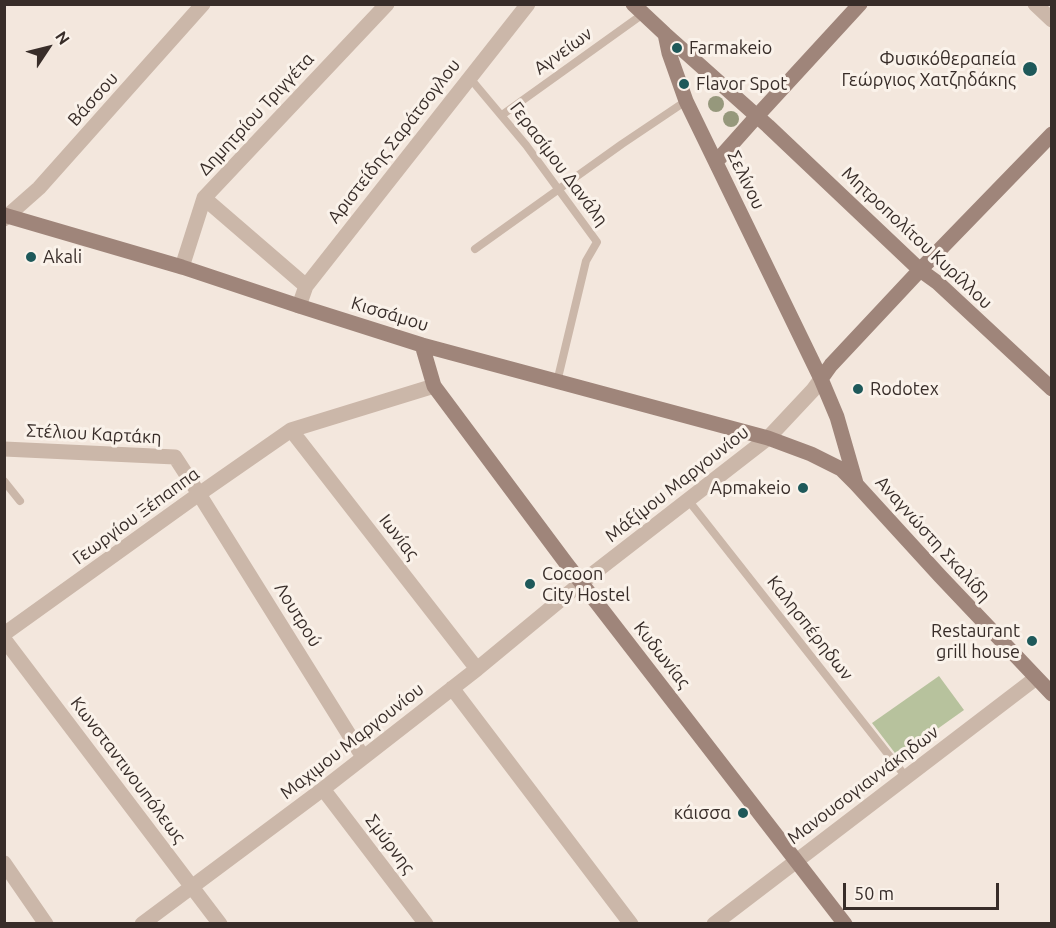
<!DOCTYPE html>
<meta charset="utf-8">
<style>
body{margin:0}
#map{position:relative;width:1056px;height:928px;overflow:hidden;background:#f3e7dd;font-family:Ubuntu,sans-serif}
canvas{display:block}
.frame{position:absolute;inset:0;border:6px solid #382d29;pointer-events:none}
.north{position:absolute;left:18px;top:18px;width:60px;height:60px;-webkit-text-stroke:4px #faf2ea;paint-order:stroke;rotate:55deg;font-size:16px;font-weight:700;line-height:24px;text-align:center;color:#382d29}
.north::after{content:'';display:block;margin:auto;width:21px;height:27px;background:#382d29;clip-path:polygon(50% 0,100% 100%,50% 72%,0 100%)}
.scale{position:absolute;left:843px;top:883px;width:156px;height:27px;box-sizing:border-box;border:3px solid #382d29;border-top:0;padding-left:8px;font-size:18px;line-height:21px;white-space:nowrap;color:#382d29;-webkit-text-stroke:4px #faf2ea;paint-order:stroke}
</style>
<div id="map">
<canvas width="1056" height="928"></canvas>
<div class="frame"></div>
<div class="north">N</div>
<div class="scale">50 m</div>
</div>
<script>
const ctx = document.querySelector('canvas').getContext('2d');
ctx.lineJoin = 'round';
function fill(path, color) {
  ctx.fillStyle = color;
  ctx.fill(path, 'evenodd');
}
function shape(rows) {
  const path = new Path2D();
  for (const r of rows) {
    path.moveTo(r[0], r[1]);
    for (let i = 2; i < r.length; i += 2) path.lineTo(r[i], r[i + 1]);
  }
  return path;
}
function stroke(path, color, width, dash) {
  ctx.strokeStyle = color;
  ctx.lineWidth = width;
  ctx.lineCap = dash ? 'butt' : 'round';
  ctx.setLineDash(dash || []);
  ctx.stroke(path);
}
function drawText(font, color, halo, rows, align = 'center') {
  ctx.font = font + ' Ubuntu,sans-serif';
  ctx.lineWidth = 6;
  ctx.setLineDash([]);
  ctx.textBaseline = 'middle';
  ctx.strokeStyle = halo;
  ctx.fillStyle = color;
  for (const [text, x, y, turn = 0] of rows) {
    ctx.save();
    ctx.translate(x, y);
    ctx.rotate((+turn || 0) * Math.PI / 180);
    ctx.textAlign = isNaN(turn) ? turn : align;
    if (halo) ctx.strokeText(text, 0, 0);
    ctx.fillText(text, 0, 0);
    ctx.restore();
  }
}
fill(shape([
 [939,676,964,710,898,757,872,723]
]), '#b7c29d');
stroke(shape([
 [469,77,526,145,597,242,586,261,557,382],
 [502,115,643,14],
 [475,249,622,144,686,101],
 [4,481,20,501],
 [688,500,906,777]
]), '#cbb7a9', 8);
stroke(shape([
 [1035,4,1052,20],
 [204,198,306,286],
 [4,219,39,188,203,4],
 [182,267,204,198,387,4],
 [299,306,306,286,528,4],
 [291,430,477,669],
 [4,449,175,457,199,494,363,757],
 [4,634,199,494,291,430,434,386],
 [4,639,220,924],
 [452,688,631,924],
 [323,789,426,924],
 [4,863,46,924],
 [142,924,323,789,477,669,581,583,768,438,813,390,821,379],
 [714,924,1036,678]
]), '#cbb7a9', 15);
stroke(shape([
 [633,4,665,34,768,126,920,270,938,283,1052,389],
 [665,34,669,53,686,101,821,379,837,417,856,483],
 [716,162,757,116,860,4],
 [4,215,182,267,299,306,422,345,768,438,811,454,841,469,856,484,940,576,1052,694],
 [422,345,434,386,566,563,845,924],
 [821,379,831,365,920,270,1052,134]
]), '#9f857a', 15);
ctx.fillStyle = '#96987c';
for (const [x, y] of [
 [716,104],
 [731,119]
]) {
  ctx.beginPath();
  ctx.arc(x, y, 8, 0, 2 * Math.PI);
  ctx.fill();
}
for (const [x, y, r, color] of [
 [677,48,6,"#1e595a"],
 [1030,69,8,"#1e595a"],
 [684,84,6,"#1e595a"],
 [31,257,6,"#1e595a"],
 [858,389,6,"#1e595a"],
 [803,488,6,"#1e595a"],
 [530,584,6,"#1e595a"],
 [1032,641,6,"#1e595a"],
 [743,813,6,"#1e595a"]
]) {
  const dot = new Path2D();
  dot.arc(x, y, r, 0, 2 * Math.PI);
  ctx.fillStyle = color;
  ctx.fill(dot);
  stroke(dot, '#faf2ea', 2);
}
drawText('18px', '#382d29', '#faf2ea', [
 ["Farmakeio",689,48],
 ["Φυσικόθεραπεία",1016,59,"right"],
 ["Γεώργιος Χατζηδάκης",1016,80,"right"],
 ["Flavor Spot",696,84],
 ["Akali",43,257],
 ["Rodotex",870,389],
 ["Apmakeio",791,488,"right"],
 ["Cocoon",542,574],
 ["City Hostel",542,595],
 ["Restaurant",1020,631,"right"],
 ["grill house",1020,652,"right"],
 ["κάισσα",731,813,"right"]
], 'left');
drawText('18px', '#382d29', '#faf2ea', [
 ["Αγνείων",563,51,-36],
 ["Βάσσου",93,99,-48],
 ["Δημητρίου Τριγγέτα",256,114,-47],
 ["Αριστείδης Σαράτσογλου",394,141,-52],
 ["Γερασίμου Δανάλη",559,164,53],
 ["Σελίνου",746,180,64],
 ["Μητροπολίτου Κυρίλλου",917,238,43],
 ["Κισσάμου",390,314,17],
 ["Στέλιου Καρτάκη",94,434,3],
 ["Μάξίμου Mαργουνίου",677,484,-38],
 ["Γεωργίου Ξέπαππα",136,516,-36],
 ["Ιωνίας",399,537,52],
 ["Αναγνώστη Σκαλίδη",933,539,48],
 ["Λουτρού",298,615,58],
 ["Καλησπέρηδων",810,628,52],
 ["Κυδωνίας",662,655,52],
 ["Μαχιμου Mαργουνίου",352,741,-38],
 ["Κωνσταντινουπόλεως",128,770,53],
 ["Μανουσογιαννάκηδων",863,785,-37],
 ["Σμύρνης",390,844,53]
]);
</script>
